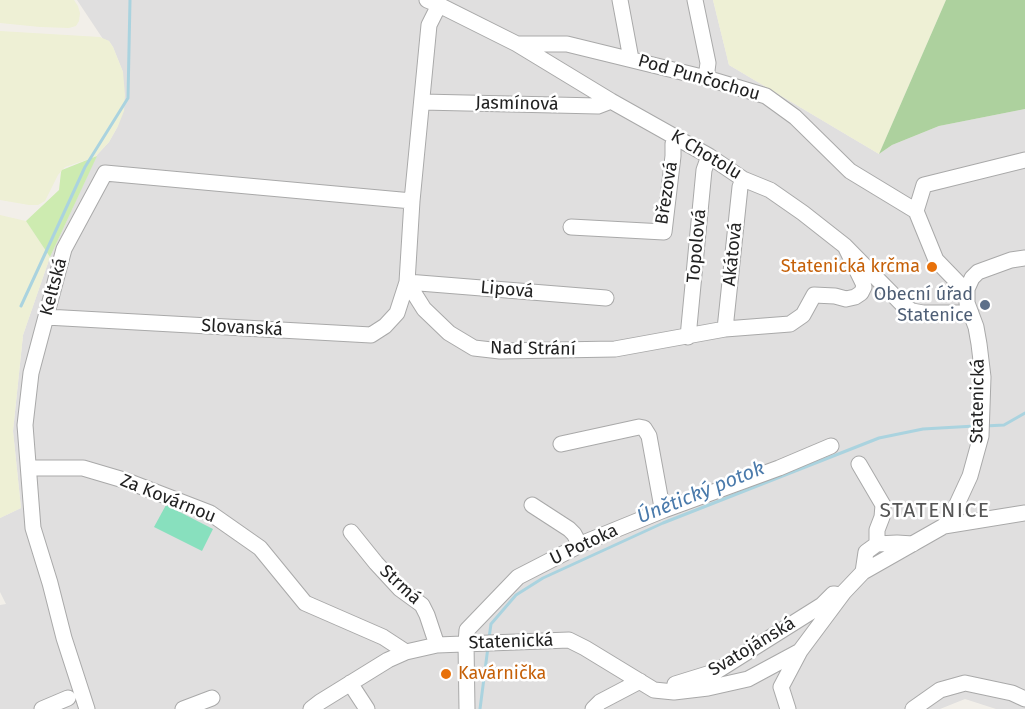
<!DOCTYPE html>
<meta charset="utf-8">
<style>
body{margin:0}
canvas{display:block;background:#f2efe9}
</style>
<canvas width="1025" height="709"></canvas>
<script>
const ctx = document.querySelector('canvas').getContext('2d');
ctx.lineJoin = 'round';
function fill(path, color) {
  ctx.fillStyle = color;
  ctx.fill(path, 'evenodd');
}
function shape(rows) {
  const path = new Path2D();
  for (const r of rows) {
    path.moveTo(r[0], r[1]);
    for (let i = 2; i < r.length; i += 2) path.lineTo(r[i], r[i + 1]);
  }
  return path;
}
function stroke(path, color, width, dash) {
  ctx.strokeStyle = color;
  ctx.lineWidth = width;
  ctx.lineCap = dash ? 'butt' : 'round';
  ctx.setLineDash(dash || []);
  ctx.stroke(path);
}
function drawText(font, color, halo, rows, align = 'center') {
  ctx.font = font + ' "Fira Sans",sans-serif';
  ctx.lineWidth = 5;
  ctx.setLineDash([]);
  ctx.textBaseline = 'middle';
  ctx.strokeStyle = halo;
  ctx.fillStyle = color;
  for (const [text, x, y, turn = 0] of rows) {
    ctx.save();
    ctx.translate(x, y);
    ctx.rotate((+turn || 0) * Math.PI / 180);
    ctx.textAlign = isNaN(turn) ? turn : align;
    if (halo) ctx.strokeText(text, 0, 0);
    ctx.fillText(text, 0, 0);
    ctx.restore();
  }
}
fill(shape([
 [77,0,713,0,729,65,879,154,892,145,939,126,1025,109,1025,709,996,709,965,699,940,709,0,709,0,605,6,604,0,592,0,518,21,508,13,431,23,335,50,257,97,155,109,142,118,126,123,72,113,47,109,41,103,39]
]), '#e0dfdf');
fill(shape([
 [0,0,74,0,78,6,80,13,79,21,76,26,69,28,40,27,0,23],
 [713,0,946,0,879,154,729,65],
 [0,31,100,37,109,41,113,47,123,72,125,95,124,111,118,126,109,142,95,157,65,167,58,175,45,201,38,205,29,205,0,200],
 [0,215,26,221,50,257,23,335,13,431,21,508,0,518]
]), '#eef0d5');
fill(shape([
 [97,156,50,257,26,221,59,190,61,172,62,170]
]), '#cdebb0');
fill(shape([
 [946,0,1025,0,1025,109,939,126,892,145,879,154]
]), '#add19e');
fill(shape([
 [166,505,213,529,202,551,154,527]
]), '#88e0be');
stroke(shape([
 [21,306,85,167,128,98,130,0],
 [985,426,1004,425,1025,413],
 [489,638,491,624,516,595,543,578,663,523,879,438,923,429,975,426],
 [480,709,488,647]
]), '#aad3df', 3);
const minor = shape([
 [427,0,439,5,517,44,611,101,709,156,743,179,770,190,803,213,845,246,903,305,912,311,923,313,971,313],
 [620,0,631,59],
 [695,0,708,63,706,78],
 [439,5,429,25,412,201,407,282,424,309,449,333,474,348,500,351,615,349,725,329,790,324,803,315,814,295,835,296,846,299,855,297,861,293,864,287,863,283,845,246],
 [517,44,567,44,706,78,766,96,795,117,850,171,916,211,936,260,967,292],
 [422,102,598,106,611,101],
 [916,211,924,185,1025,160],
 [571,227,664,232,673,156,673,144,677,138],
 [46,317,371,335,385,326,397,313,407,282,606,298],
 [725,329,740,187,743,179],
 [688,337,704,170,709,156],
 [561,444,639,427,644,428,649,436,661,502,664,510],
 [859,464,883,505,882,517,877,530,877,544],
 [29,468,83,468,127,481,210,513,260,548,305,603,383,637,406,652],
 [532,505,569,529,574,534,580,545],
 [944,526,1025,513],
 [351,532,376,563,400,589,422,605,427,615,437,645],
 [863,572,866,552,877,544,897,543,913,544],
 [350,683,367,709],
 [675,684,717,671,822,605,833,594,835,594],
 [781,687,800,651,844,592,863,572,944,526,952,515,970,476,981,436,983,377,979,344,976,327,967,303,967,289,972,278,978,272,1011,260,1025,258],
 [781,687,788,709],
 [42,709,68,698],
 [87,709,64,638,50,583,33,528,25,425,31,373,64,249,105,173,412,201],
 [183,709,212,698],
 [311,709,320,702,388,660,406,652,437,645,569,640,585,648,654,690,674,692,708,688,748,679,800,651],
 [467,709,466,643,467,630,518,577,588,541,664,510,779,468,831,446],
 [593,709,600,702,640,681],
 [913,709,940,690,965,683,1012,693,1025,699]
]);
stroke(minor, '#a9a9a9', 17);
stroke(minor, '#fff', 15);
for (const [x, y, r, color] of [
 [932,267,6,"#e8710a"],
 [985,305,6,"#5c6f8a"],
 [446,674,6,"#e8710a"]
]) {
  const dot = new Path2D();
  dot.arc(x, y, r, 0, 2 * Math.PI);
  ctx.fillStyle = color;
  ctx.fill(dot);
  stroke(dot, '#fff', 2);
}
drawText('18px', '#222', '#fff', [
 ["Pod Punčochou",699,78,16],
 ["Jasmínová",517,104,1],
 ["K Chotolu",706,155,31],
 ["Březová",667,193,-81],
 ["Topolová",697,246,-85],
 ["Akátová",733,254,-84],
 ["Keltská",54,287,-75],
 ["Lipová",507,290,5],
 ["Slovanská",242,328,3],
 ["Nad Strání",533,349,1],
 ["Statenická",978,401,-89],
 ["Za Kovárnou",168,499,22],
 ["U Potoka",584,545,-25],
 ["Strmá",400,585,43],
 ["Statenická",511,642,-2],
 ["Svatojánská",752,647,-31]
]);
drawText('18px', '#c56008', '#fff', [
 ["Statenická krčma",920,267],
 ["Kavárnička",458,674,"left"]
], 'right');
drawText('18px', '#4e5e75', '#fff', [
 ["Obecní úřad",973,295],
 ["Statenice",973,316]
], 'right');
drawText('italic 20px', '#4a7aab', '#fff', [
 ["Únětický potok",701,493,-22]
]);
ctx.letterSpacing = '1.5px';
drawText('21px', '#555', '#fff', [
 ["STATENICE",935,511]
]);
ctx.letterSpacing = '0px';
</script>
